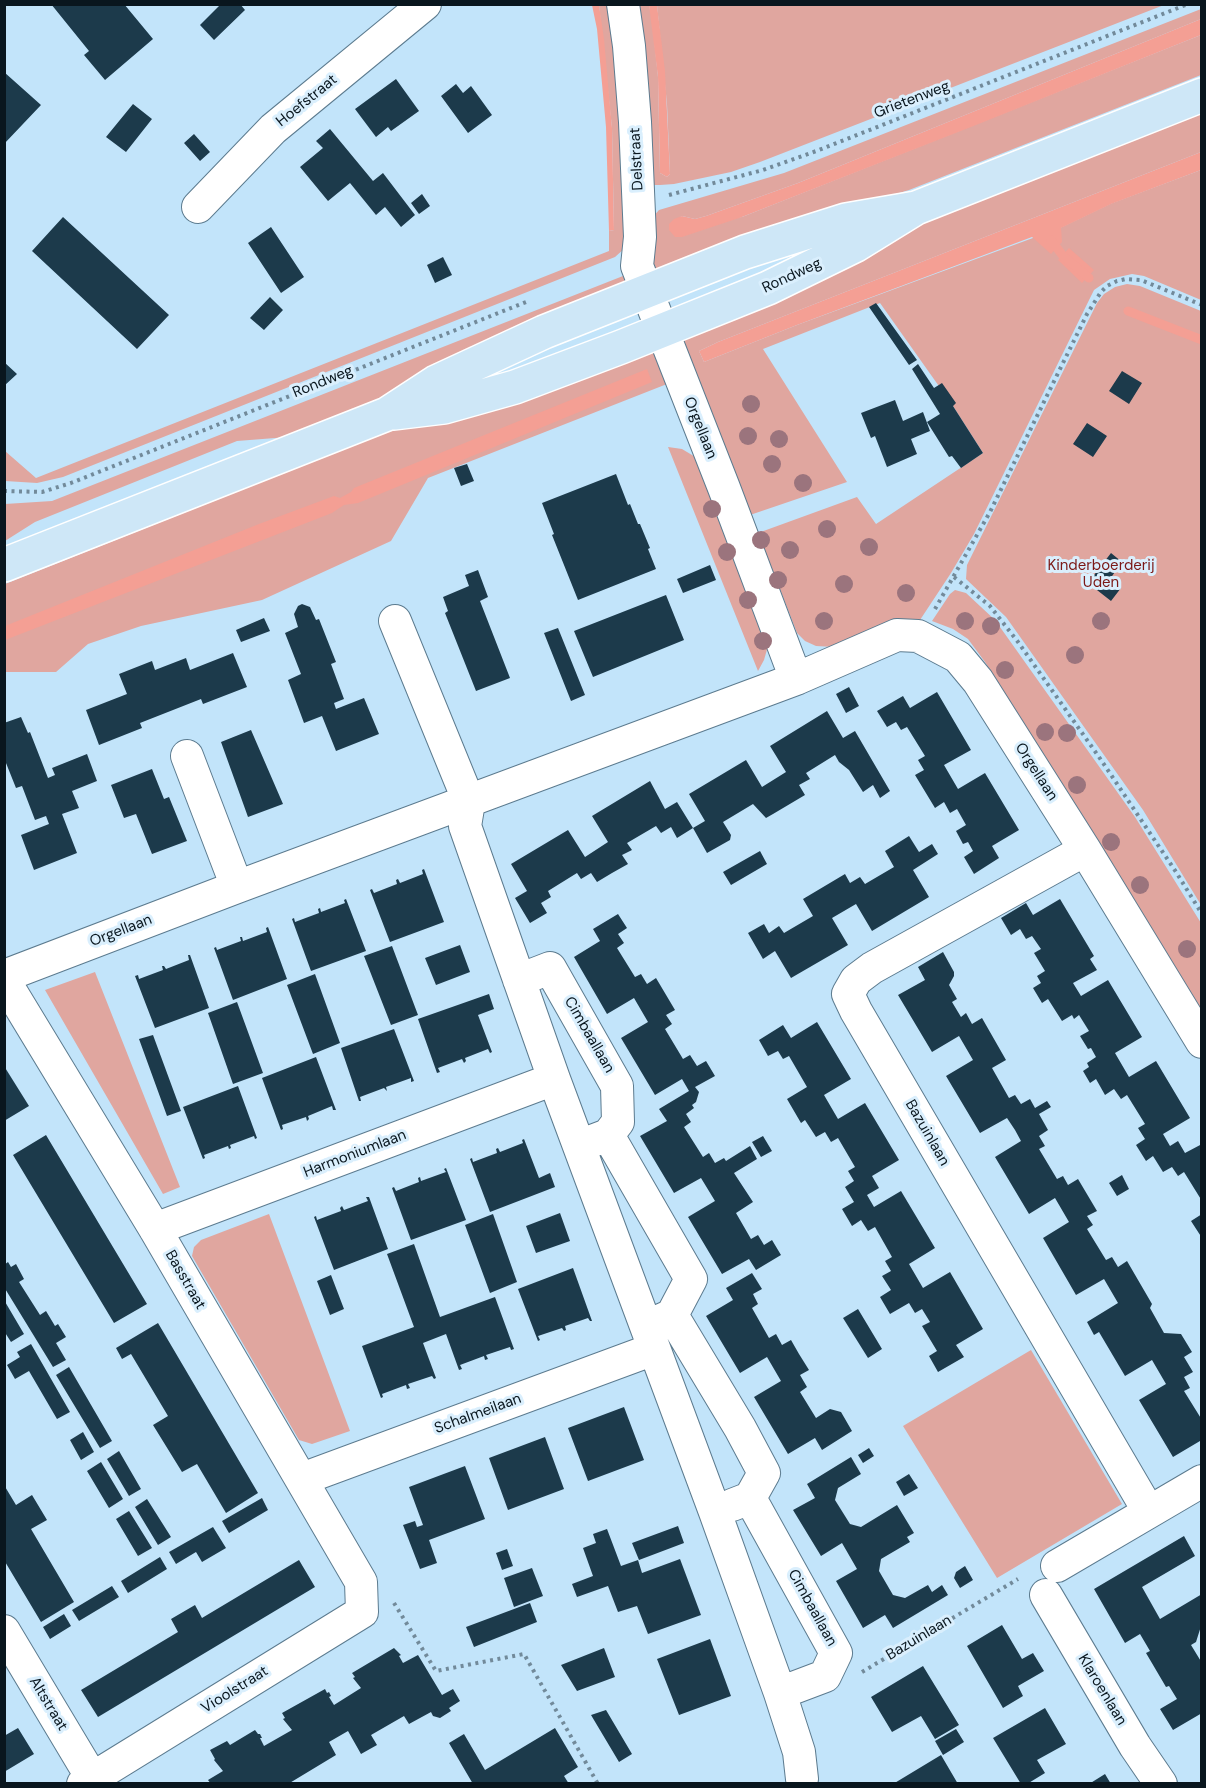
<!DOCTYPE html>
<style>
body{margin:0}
#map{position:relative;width:1206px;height:1788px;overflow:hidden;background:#c2e4fa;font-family:"DM Sans",sans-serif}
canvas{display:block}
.frame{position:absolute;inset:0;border:6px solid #09161e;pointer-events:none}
</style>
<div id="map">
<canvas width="1206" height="1788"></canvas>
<div class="frame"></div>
</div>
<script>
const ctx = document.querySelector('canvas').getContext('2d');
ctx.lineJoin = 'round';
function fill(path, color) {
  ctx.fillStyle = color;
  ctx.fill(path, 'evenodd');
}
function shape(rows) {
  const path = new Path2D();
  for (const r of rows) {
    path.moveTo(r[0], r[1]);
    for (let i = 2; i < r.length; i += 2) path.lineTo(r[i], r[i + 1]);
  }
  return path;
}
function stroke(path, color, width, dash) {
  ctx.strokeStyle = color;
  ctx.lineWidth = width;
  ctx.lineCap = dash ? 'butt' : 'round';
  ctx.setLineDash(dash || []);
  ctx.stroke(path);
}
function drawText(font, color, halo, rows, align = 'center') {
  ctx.font = font + ' "DM Sans",sans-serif';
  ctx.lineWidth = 6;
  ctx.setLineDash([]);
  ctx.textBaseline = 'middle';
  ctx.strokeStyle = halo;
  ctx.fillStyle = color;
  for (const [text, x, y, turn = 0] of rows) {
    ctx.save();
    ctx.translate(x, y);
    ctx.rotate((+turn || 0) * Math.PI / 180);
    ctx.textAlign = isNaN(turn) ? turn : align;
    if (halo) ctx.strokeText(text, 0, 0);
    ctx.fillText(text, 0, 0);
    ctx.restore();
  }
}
fill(shape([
 [599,5,612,5,622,64,625,248,615,257,63,477,37,483,5,481,5,451,36,478,609,251,609,231,614,230,612,128],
 [630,5,649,5,652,20,658,77,660,173,667,177,670,174,667,104,657,5,1164,5,760,162,731,172,674,184,660,185,654,185,650,181],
 [1201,9,1201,19,798,183,706,216,695,219,682,216,670,224,742,217,1201,35,1201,75,909,190,753,238,656,276,653,261,651,219,659,210,784,173],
 [1201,111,1201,152,718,342,699,351,704,362,797,325,1060,228,1110,204,1201,170,1201,300,1144,276,1132,274,1110,279,1094,290,974,534,951,573,920,620,895,624,834,647,816,646,805,641,797,633,758,533,857,497,876,524,983,453,953,406,880,303,763,349,847,482,750,515,679,332,922,224],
 [623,276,628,288,386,396,288,437,237,441,35,522,5,541,5,504,52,501],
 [1127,284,1140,286,1201,311,1201,905,1143,810,1006,617,966,579,967,565,1097,303,1104,294,1115,287],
 [651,344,667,384,428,478,391,541,262,600,141,626,88,644,56,672,5,672,5,584,397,428],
 [668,447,682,449,697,458,768,646,764,660,758,671],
 [955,590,966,593,995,620,1135,817,1201,923,1201,1012,985,662,968,639,953,629,932,621,950,594],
 [95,972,180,1187,163,1194,45,990],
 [269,1214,350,1431,312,1444,299,1440,192,1256,194,1247,201,1240],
 [1031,1350,1122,1504,997,1578,903,1426]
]), '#e0a69f');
fill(shape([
 [592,5,599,5,604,39,612,128,614,230,609,231,606,127,597,29],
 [649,5,657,5,665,71,670,174,667,177,660,173,658,77],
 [1201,19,1201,35,976,125,742,217,682,237,675,237,669,230,669,224,674,219,682,216,695,219,706,216,798,183],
 [1201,152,1201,170,1111,204,1061,228,1062,242,1051,254,1032,237,797,325,704,362,699,351,718,342],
 [1069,248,1094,270,1082,283,1058,260],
 [647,369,652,382,358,503,344,505,332,513,5,640,5,626,259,524,334,496,340,498,351,492,354,488]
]), '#f49f94');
stroke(shape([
 [1051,240,1063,256,1089,278],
 [1128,311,1202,340]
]), '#f49f94', 9);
fill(shape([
 [51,4,124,4,153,39,105,80,84,55,89,51],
 [221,4,240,4,245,10,214,40,200,25],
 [4,72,41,105,4,144],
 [396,79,419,111,391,131,388,127,376,137,355,109],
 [456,84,463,93,471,86,492,115,468,133,441,96],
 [133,104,152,119,126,152,106,137],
 [330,129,373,181,383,173,415,215,401,227,385,207,376,215,350,183,328,201,300,167,323,148,316,141],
 [194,134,210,152,200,161,184,143],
 [422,194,430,206,419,214,411,203],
 [63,217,169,315,137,349,32,251],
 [271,227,304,277,281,293,248,243],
 [443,257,452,275,435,283,427,265],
 [270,297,283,310,264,330,250,318],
 [876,303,917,360,909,365,869,307],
 [4,362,17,374,4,386],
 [918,364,934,388,942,383,956,403,953,406,983,453,961,468,952,456,949,457,927,422,940,414,912,369],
 [1122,371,1142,383,1129,404,1109,391],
 [895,400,903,421,923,412,930,431,911,439,917,454,887,467,875,436,871,438,861,413],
 [1087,423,1107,436,1093,457,1073,444],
 [467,464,474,481,461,486,454,468],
 [616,474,628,505,630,504,638,524,640,524,650,548,648,549,656,569,578,600,552,535,554,534,542,503],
 [1111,553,1122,562,1110,579,1121,588,1111,601,1088,583],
 [710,565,716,580,683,593,677,579],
 [478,570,488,597,480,601,510,678,476,691,445,613,448,611,443,597,469,586,465,575],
 [666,595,684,640,593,677,574,631],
 [302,604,310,607,316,620,319,619,336,662,331,664,344,699,334,703,336,709,364,698,379,734,336,751,322,716,304,723,288,680,301,674,285,633,298,627,294,614,298,606],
 [264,618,270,631,241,642,236,630],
 [558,628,585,695,571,701,544,633],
 [233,653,247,687,203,704,201,699,140,723,142,728,99,745,86,710,127,694,119,674,152,661,155,670,186,658,190,670],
 [849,687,859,706,846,713,836,694],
 [937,692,971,750,944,765,958,789,985,773,1019,830,992,846,999,858,974,874,964,857,973,851,968,842,963,844,956,831,966,825,957,809,950,813,944,802,935,808,915,775,924,770,918,760,925,756,907,727,901,730,896,722,887,727,877,711,903,696,910,708],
 [827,711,843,738,855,731,890,791,880,798,873,785,863,792,849,770,839,762,835,755,806,773,810,779,799,785,805,795,773,814,766,818,753,804,723,822,731,835,730,840,707,853,693,828,705,821,689,794,746,760,762,787,786,772,770,746],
 [21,717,28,733,30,732,48,778,55,775,52,768,87,754,97,781,72,791,79,808,62,814,77,853,34,870,21,835,49,824,46,816,35,820,22,786,16,788,4,758,4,723],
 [251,730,283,804,248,817,221,742],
 [152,769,164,799,169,797,187,841,152,854,136,814,124,818,111,785],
 [650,781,665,809,677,802,693,828,677,838,671,827,661,833,656,826,627,843,632,850,622,855,628,864,612,873,597,882,591,873,581,879,577,873,548,891,551,897,541,903,547,913,530,923,515,898,527,891,511,864,568,830,585,857,608,842,592,816],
 [909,836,919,852,932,844,938,854,913,870,929,897,872,931,856,904,832,918,848,945,791,978,775,951,763,959,748,933,764,924,769,933,779,926,784,933,813,916,803,899,845,874,850,883,860,877,865,884,894,867,885,851],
 [760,851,767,864,731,885,723,872],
 [424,869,444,922,390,942,370,890,372,889,374,893,397,884,396,880,398,879,400,883,418,876,423,874,422,870],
 [346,899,366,951,311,971,292,919,294,918,295,922,319,913,318,909,320,908,321,912,345,903,344,900],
 [1060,899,1094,956,1090,959,1097,970,1073,983,1081,996,1108,980,1142,1037,1115,1053,1129,1077,1156,1061,1190,1118,1163,1134,1170,1146,1178,1141,1185,1153,1202,1144,1202,1201,1184,1172,1178,1176,1172,1167,1163,1172,1153,1156,1146,1161,1136,1145,1145,1139,1138,1128,1145,1124,1127,1095,1121,1099,1114,1089,1105,1095,1096,1079,1090,1083,1083,1071,1089,1067,1087,1063,1096,1057,1091,1048,1088,1049,1080,1036,1089,1031,1079,1015,1074,1019,1072,1015,1062,1021,1048,999,1042,1003,1033,988,1041,983,1037,976,1045,971,1034,953,1041,949,1032,936,1026,939,1020,929,1011,935,1001,918,1026,903,1033,915],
 [618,914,627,928,618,934,624,943,617,948,635,977,641,974,647,984,656,978,675,1010,666,1015,672,1024,665,1029,683,1059,690,1055,697,1066,706,1061,715,1076,695,1087,699,1092,696,1102,692,1105,694,1108,686,1114,691,1122,684,1127,703,1157,709,1153,715,1163,724,1158,726,1161,750,1146,757,1159,734,1173,753,1202,736,1213,751,1239,758,1235,764,1245,772,1240,781,1255,756,1270,749,1259,722,1274,688,1217,715,1201,701,1178,674,1193,640,1136,667,1121,659,1109,689,1091,682,1079,655,1095,621,1038,648,1022,634,998,607,1014,574,957,600,941,593,929],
 [268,927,287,979,233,1000,214,948,216,947,217,950,241,941,240,937,242,937,243,941,267,932,266,928],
 [460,945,470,972,436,985,425,958],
 [392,946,418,1015,391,1025,364,956],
 [943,952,954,972,954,976,949,985,957,999,952,1002,961,1017,966,1013,972,1024,982,1018,1006,1060,992,1068,1009,1098,1015,1095,1021,1104,1030,1099,1035,1108,1047,1101,1051,1107,1039,1114,1048,1130,1039,1136,1045,1146,1039,1149,1057,1179,1063,1176,1068,1185,1078,1179,1097,1211,1087,1216,1093,1225,1087,1229,1106,1260,1112,1257,1118,1267,1127,1261,1152,1304,1150,1308,1164,1333,1181,1334,1192,1352,1184,1357,1193,1372,1184,1377,1190,1388,1184,1391,1202,1420,1202,1444,1200,1441,1173,1457,1139,1400,1166,1384,1152,1360,1125,1376,1099,1332,1094,1335,1087,1322,1118,1303,1104,1279,1076,1295,1043,1238,1069,1222,1055,1198,1029,1214,995,1157,1021,1141,1015,1130,1007,1118,980,1133,946,1076,973,1060,959,1036,932,1052,898,995,925,980,918,967],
 [188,955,190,955,209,1008,155,1028,135,976,138,975,139,979,163,970,162,966,164,966,166,969,189,960],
 [315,974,340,1043,313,1054,287,985],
 [489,994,494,1009,478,1015,492,1052,490,1053,488,1049,465,1058,466,1061,464,1063,462,1059,438,1068,440,1072,437,1073,418,1019],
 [237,1002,263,1073,233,1084,208,1013],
 [817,1022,851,1079,824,1095,838,1119,865,1103,899,1160,872,1176,879,1188,867,1195,874,1207,901,1191,935,1248,909,1264,923,1288,950,1272,983,1329,956,1345,964,1357,938,1372,929,1356,937,1351,922,1326,930,1322,922,1309,915,1313,909,1303,890,1314,880,1297,891,1290,882,1276,891,1271,885,1261,892,1257,875,1227,868,1231,861,1220,852,1226,842,1209,854,1202,845,1187,854,1181,848,1171,855,1167,838,1138,831,1142,825,1132,816,1137,805,1120,801,1123,787,1099,807,1087,789,1056,783,1059,778,1051,768,1056,759,1040,783,1025,791,1038],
 [394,1029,414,1081,411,1082,411,1078,386,1087,387,1091,384,1088,360,1097,361,1101,359,1101,341,1048],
 [153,1035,181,1111,167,1116,139,1039],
 [316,1057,336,1110,333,1110,332,1106,308,1116,309,1119,307,1121,306,1117,282,1125,283,1129,281,1130,262,1078],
 [4,1066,29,1106,4,1121],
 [238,1086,257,1138,255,1139,254,1136,230,1145,231,1148,229,1149,228,1146,204,1155,205,1158,203,1159,183,1107],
 [46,1135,147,1304,114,1323,13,1155],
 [763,1136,772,1151,761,1157,752,1142],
 [524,1139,539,1178,550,1173,555,1187,490,1212,470,1159,472,1158,473,1162,497,1153,496,1149,498,1148,500,1152,523,1143,522,1140],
 [446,1168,466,1220,411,1240,392,1188,394,1187,396,1191,419,1182,418,1178,420,1177,421,1181,446,1172,444,1169],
 [1122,1175,1129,1189,1117,1196,1109,1183],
 [366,1197,369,1197,388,1249,334,1270,314,1217,316,1216,317,1220,341,1211,340,1208,342,1206,344,1210,368,1201],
 [560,1213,570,1241,536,1253,526,1226],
 [493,1214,517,1282,490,1293,465,1225],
 [1202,1214,1202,1238,1191,1221],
 [414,1244,440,1317,495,1297,514,1349,511,1350,510,1347,486,1355,488,1359,485,1360,484,1356,460,1365,462,1369,459,1370,446,1334,423,1343,436,1378,434,1379,432,1376,408,1384,410,1388,407,1389,406,1385,382,1394,383,1397,381,1398,362,1346,414,1327,387,1254],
 [8,1262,11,1267,16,1264,24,1279,19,1282,40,1315,46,1311,55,1326,58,1324,66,1337,56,1343,66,1360,53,1367,4,1287,4,1265],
 [573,1268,592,1321,590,1321,588,1318,565,1326,566,1330,564,1331,562,1328,538,1336,540,1340,538,1341,518,1289],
 [752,1273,762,1289,753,1294,758,1304,752,1308,769,1338,776,1334,782,1345,791,1340,799,1354,809,1370,800,1375,807,1387,800,1392,816,1418,830,1409,841,1412,852,1431,822,1450,815,1438,788,1454,754,1397,781,1381,767,1357,740,1373,706,1316,733,1300,726,1288],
 [331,1275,344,1309,330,1315,317,1281],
 [4,1300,24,1334,11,1342,4,1331],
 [858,1309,882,1349,868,1358,843,1318],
 [158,1323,258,1493,226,1513,197,1464,182,1472,153,1425,168,1416,131,1354,122,1359,116,1348],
 [31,1344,70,1412,57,1419,29,1371,15,1379,7,1365,20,1357,17,1352],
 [69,1367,112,1441,100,1448,56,1375],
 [624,1407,644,1460,588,1481,568,1428],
 [83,1432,94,1452,81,1460,70,1440],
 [545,1437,564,1489,508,1510,489,1458],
 [869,1448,874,1456,863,1463,858,1455],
 [119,1451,141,1489,129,1496,107,1459],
 [851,1457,861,1474,838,1488,835,1500,850,1524,861,1527,897,1505,914,1533,907,1537,910,1542,881,1559,879,1571,893,1595,905,1598,928,1585,932,1592,942,1585,948,1595,893,1628,885,1615,863,1628,836,1581,857,1569,842,1543,821,1556,793,1510,815,1498,807,1484],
 [101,1462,123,1499,109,1508,87,1471],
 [465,1466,485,1519,429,1540,437,1563,420,1569,403,1525,415,1521,417,1527,423,1525,409,1487],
 [909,1474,918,1488,904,1496,896,1482],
 [4,1485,16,1505,32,1495,47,1520,31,1529,74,1602,41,1622,4,1560],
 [262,1498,268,1510,229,1533,222,1521],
 [147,1499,171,1537,158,1545,135,1507],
 [129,1511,152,1548,138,1556,116,1519],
 [678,1526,684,1543,639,1560,632,1543],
 [213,1527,226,1548,202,1562,196,1552,176,1564,169,1552],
 [607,1529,621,1566,638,1560,642,1573,680,1559,701,1615,648,1634,637,1606,618,1612,608,1586,577,1597,572,1584,593,1576,583,1548,596,1543,593,1534],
 [1184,1536,1195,1556,1142,1587,1160,1619,1202,1594,1202,1623,1196,1642,1191,1645,1202,1663,1202,1713,1173,1730,1160,1709,1177,1699,1169,1686,1166,1687,1146,1653,1150,1651,1140,1634,1125,1643,1094,1589],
 [507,1549,513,1566,502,1570,496,1553],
 [160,1557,167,1569,128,1593,121,1581],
 [299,1560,315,1587,98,1717,81,1690,178,1632,171,1619,195,1605,202,1618],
 [965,1566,973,1580,960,1588,954,1578,956,1572],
 [532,1568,543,1596,514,1607,504,1578],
 [112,1586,119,1597,79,1621,72,1610],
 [530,1603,537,1622,474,1647,466,1627],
 [64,1614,71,1626,50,1639,43,1627],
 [1002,1625,1022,1659,1033,1653,1044,1671,1018,1686,1023,1696,1003,1708,967,1646],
 [710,1639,731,1696,679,1715,657,1659],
 [394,1648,401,1655,399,1656,403,1663,418,1655,442,1695,453,1689,460,1701,449,1708,451,1711,440,1718,433,1716,431,1712,409,1724,404,1716,371,1735,377,1745,361,1754,348,1731,329,1742,336,1755,288,1784,211,1784,208,1780,223,1771,214,1760,215,1759,210,1750,227,1741,230,1745,255,1730,258,1734,260,1734,262,1738,260,1738,264,1746,292,1730,283,1719,285,1718,282,1713,325,1689,327,1693,329,1692,331,1696,329,1697,334,1705,361,1688,353,1678,355,1677,352,1673],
 [604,1648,615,1677,577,1691,561,1665],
 [923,1666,959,1725,935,1739,921,1716,892,1732,871,1697],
 [1045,1708,1066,1744,1037,1760,1045,1773,1027,1784,1021,1784,993,1738],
 [606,1710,632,1754,619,1762,591,1715],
 [18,1728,34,1754,4,1772,4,1736],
 [555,1728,578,1767,564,1776,569,1784,473,1784,449,1743,464,1734,485,1770],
 [956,1729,964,1742,943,1755,935,1741],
 [941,1755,958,1784,893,1784],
 [1105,1774,1111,1784,1089,1784]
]), '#1c3a4b');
const minor = shape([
 [623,4,629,46,635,122,640,237,637,266,724,488,796,679],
 [198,207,273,129,425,4],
 [395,621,469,802],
 [187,756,237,887],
 [469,802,465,826,554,1079,715,1512,780,1693,799,1752,802,1779],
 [1085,850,872,968,856,980,848,994,856,1011,1149,1512],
 [4,976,237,887,796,679,897,635,918,636,958,657,978,681,1085,850,1202,1042],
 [4,980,155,1229,361,1582,362,1612,83,1784],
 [519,980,550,968,617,1086,618,1122,608,1135,579,1146],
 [608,1135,691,1279,672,1315,654,1323],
 [155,1229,554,1079],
 [672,1315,740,1428,764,1473,750,1498,732,1505],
 [302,1479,654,1349],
 [750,1498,836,1653,825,1676,780,1693],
 [1057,1566,1202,1481],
 [1046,1595,1135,1746,1161,1784],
 [4,1631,92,1778]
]);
const major = shape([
 [394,413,444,407,515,387,621,347,768,288,856,245,916,208,1202,95],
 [4,565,387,414,436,382,544,332,745,252,846,220,916,208]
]);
stroke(minor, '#5c7b8f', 34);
stroke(major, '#fff', 36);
stroke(shape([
 [669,195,763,170,819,150,1188,4],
 [4,491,42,492,71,483,526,302],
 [954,577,990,606,1018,642,1099,757,1176,872,1202,914],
 [935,609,990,512,1087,314,1101,292,1107,286,1117,281,1126,279,1141,280,1202,305],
 [394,1603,436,1671,524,1654,598,1784],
 [862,1672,1018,1579]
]), '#728a9a', 4, [3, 4.5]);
stroke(minor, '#fff', 32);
stroke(major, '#cee7f7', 33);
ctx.fillStyle = '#9b747d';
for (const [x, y] of [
 [751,404],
 [748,436],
 [779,439],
 [772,464],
 [803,483],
 [712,509],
 [827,529],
 [761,540],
 [869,547],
 [790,550],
 [727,552],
 [778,580],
 [844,584],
 [906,593],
 [748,600],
 [824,621],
 [965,621],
 [1101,621],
 [991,626],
 [763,641],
 [1075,655],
 [1005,670],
 [1045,732],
 [1067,733],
 [1077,785],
 [1111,842],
 [1140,885],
 [1187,949]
]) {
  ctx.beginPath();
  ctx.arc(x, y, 9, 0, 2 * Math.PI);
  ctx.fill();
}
drawText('15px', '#09161e', '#daeffd', [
 ["Grietenweg",912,100,-21],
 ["Hoefstraat",307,101,-39],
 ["Delstraat",637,159,-93],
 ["Rondweg",792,276,-25],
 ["Rondweg",323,382,-22],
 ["Orgellaan",700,428,68],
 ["Orgellaan",1036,772,57],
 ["Orgellaan",121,931,-21],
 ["Cimbaallaan",589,1035,60],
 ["Bazuinlaan",927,1133,60],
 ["Harmoniumlaan",355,1154,-21],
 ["Basstraat",185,1280,60],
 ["Schalmeilaan",478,1414,-20],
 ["Cimbaallaan",812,1608,61],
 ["Bazuinlaan",919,1638,-31],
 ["Vioolstraat",235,1690,-32],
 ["Klaroenlaan",1102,1690,59],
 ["Altstraat",48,1704,59]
]);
drawText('15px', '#7b1816', '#daeffd', [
 ["Kinderboerderij",1101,566],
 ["Uden",1101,583]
]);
</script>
